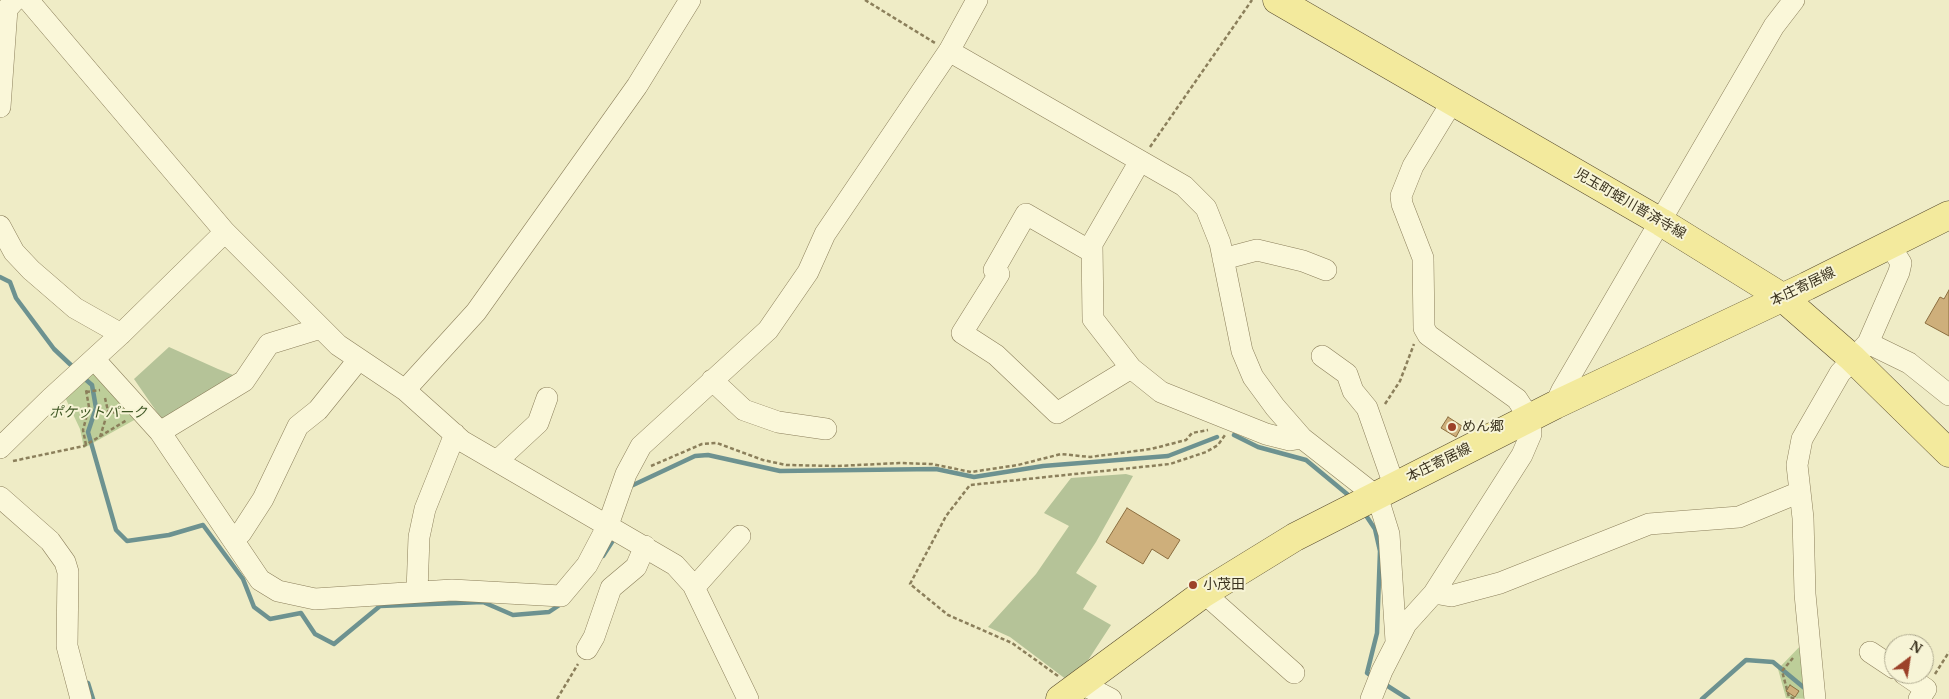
<!DOCTYPE html>
<meta charset="utf-8">
<style>
body{margin:0}
#map{position:relative;width:1949px;height:699px;overflow:hidden;background:#efecc6;font-family:Merriweather,serif}
canvas{display:block}
.north{position:absolute;left:1884px;top:634px;width:50px;height:50px;box-sizing:border-box;background:#f7f4d6;border:1px solid #aca78d;border-radius:50%;rotate:31deg;font-size:14px;font-weight:700;line-height:20px;text-align:center;color:#3b331f}
.north::after{content:'';display:block;margin:auto;width:18px;height:22px;background:#9c4129;clip-path:polygon(50% 0,100% 100%,50% 72%,0 100%)}
</style>
<div id="map">
<canvas width="1949" height="699"></canvas>
<div class="north">N</div>
</div>
<script>
const ctx = document.querySelector('canvas').getContext('2d');
ctx.lineJoin = 'round';
function fill(path, color) {
  ctx.fillStyle = color;
  ctx.fill(path, 'evenodd');
}
function shape(rows) {
  const path = new Path2D();
  for (const r of rows) {
    path.moveTo(r[0], r[1]);
    for (let i = 2; i < r.length; i += 2) path.lineTo(r[i], r[i + 1]);
  }
  return path;
}
function stroke(path, color, width, dash) {
  ctx.strokeStyle = color;
  ctx.lineWidth = width;
  ctx.lineCap = dash ? 'butt' : 'round';
  ctx.setLineDash(dash || []);
  ctx.stroke(path);
}
function drawText(font, color, halo, rows, align = 'center') {
  ctx.font = font + ' Merriweather,"Noto Sans JP",serif';
  ctx.lineWidth = 4;
  ctx.setLineDash([]);
  ctx.textBaseline = 'middle';
  ctx.strokeStyle = halo;
  ctx.fillStyle = color;
  for (const [text, x, y, turn = 0] of rows) {
    ctx.save();
    ctx.translate(x, y);
    ctx.rotate((+turn || 0) * Math.PI / 180);
    ctx.textAlign = isNaN(turn) ? turn : align;
    if (halo) ctx.strokeText(text, 0, 0);
    ctx.fillText(text, 0, 0);
    ctx.restore();
  }
}
fill(shape([
 [90,369,136,419,84,448,80,429,64,395],
 [1806,640,1813,699,1786,698,1778,669]
]), '#bdce99');
fill(shape([
 [169,347,218,369,238,377,163,421,134,379],
 [1126,474,1133,476,1096,542,1076,573,1097,586,1083,609,1111,625,1083,668,1067,680,1010,637,988,627,1036,574,1069,526,1044,513,1071,478]
]), '#b5c398');
stroke(shape([
 [0,277,10,282,16,298,54,349,73,367],
 [85,379,92,385,96,408,88,432,116,530,127,541,169,535,203,525,243,579,254,607,270,619,301,613,315,634,334,644,380,606,483,602,513,615,549,612,564,602],
 [1234,435,1258,447,1306,460,1347,494],
 [631,486,695,456,708,455,780,471,936,469,974,477,1043,466,1168,456,1217,437],
 [1367,517,1375,529,1380,551,1377,633,1367,673,1374,678],
 [603,556,612,542],
 [88,683,93,699],
 [1383,683,1408,699],
 [1702,699,1746,660,1773,662,1808,691]
]), '#6d9290', 4.5);
const building = shape([
 [1949,290,1949,336,1925,323,1940,297,1944,299,1949,290],
 [1448,417,1462,426,1456,437,1441,428,1448,417],
 [1127,508,1180,540,1168,559,1152,549,1143,564,1106,542,1127,508],
 [1790,685,1799,691,1795,697,1786,691,1790,685]
]);
fill(building, '#ceaf7b');
stroke(building, '#8b6e40', 1);
const minor = shape([
 [28,0,225,232,338,345,405,390,462,441,675,565,693,585,748,699],
 [949,51,1184,186,1206,208,1220,243,1242,351,1253,377,1275,407,1302,438,1376,496,1380,505,1389,534,1396,641],
 [0,107,7,9,15,0],
 [1140,161,1092,244,1093,319,1131,368,1161,392,1266,434,1290,440,1302,438],
 [0,226,14,252,31,270,75,308,121,334],
 [1092,252,1026,214,994,270,999,274,962,333,996,355,1057,413,1131,368],
 [1223,259,1257,250,1303,261,1326,270],
 [1868,343,1909,363,1949,395],
 [1322,356,1347,374,1353,391,1367,408,1394,485],
 [94,359,160,432,260,580,278,591,315,599,452,590,561,596,587,565,608,525,626,474,641,446,768,330,808,272,825,234,949,51,977,0],
 [712,380,744,410,778,422,826,429],
 [405,390,476,312,637,86,690,0],
 [1555,405,1562,390,1774,26,1794,0],
 [160,432,244,381,269,344,321,328],
 [0,448,51,398,121,334,225,232],
 [497,461,538,423,547,398],
 [0,497,50,541,65,562,68,572,67,646,81,699],
 [233,538,241,533,263,499,298,426,318,410,359,359],
 [693,585,700,581,740,536],
 [417,592,419,537,425,509,455,434],
 [1204,593,1294,673],
 [1434,593,1451,596,1500,583,1649,524,1739,517,1800,492],
 [587,649,594,637,611,588,636,567,645,546],
 [1870,652,1894,668],
 [1904,674,1926,689,1919,699],
 [1082,684,1111,699],
 [1371,699,1382,671,1406,624,1434,593,1522,455,1531,434,1530,419,1517,399,1428,335,1424,328,1423,258,1402,204,1401,196,1413,166,1452,102],
 [1815,699,1805,594,1803,518,1797,465,1802,439,1840,373,1868,343,1899,272,1901,263,1889,244]
]);
const major = shape([
 [1277,0,1661,222,1782,297,1852,358,1949,453],
 [1060,699,1204,593,1295,537,1555,405,1807,286,1949,215]
]);
stroke(minor, '#8b7f5b', 22);
stroke(major, '#594c2f', 29);
stroke(shape([
 [865,0,935,43],
 [1150,147,1252,0],
 [86,392,100,390],
 [105,398,108,411],
 [1385,404,1400,381,1414,344],
 [100,437,108,411,120,414],
 [86,445,83,430,89,407,86,390],
 [13,461,84,446,127,420],
 [651,466,702,444,717,443,763,460,786,465,837,466,899,463,932,464,971,472,1018,465,1061,454,1090,457,1151,449,1186,440,1192,433,1208,430],
 [1793,658,1782,671,1789,697,1797,699],
 [1935,674,1949,652],
 [1058,676,1012,643,948,615,910,584,946,516,970,485,1170,464,1206,452,1218,445,1225,435],
 [557,699,578,664]
]), '#8b7f5b', 2.5, [4, 2.5]);
stroke(minor, '#faf7d9', 21);
stroke(major, '#f3ea9d', 28);
for (const [x, y, r, color] of [
 [1452,427,5,"#9c4129"],
 [1193,585,5,"#9c4129"]
]) {
  const dot = new Path2D();
  dot.arc(x, y, r, 0, 2 * Math.PI);
  ctx.fillStyle = color;
  ctx.fill(dot);
  stroke(dot, '#f7f4d6', 2);
}
drawText('14px', '#3b331f', '#f7f4d6', [
 ["児玉町蛭川普済寺線",1630,204,30],
 ["本庄寄居線",1803,287,-26],
 ["本庄寄居線",1439,463,-26]
]);
drawText('italic 14px', '#405825', '#f7f4d6', [
 ["ポケットパーク",98,413]
]);
drawText('14px', '#3b331f', '#f7f4d6', [
 ["めん郷",1462,427],
 ["小茂田",1203,585]
], 'left');
</script>
